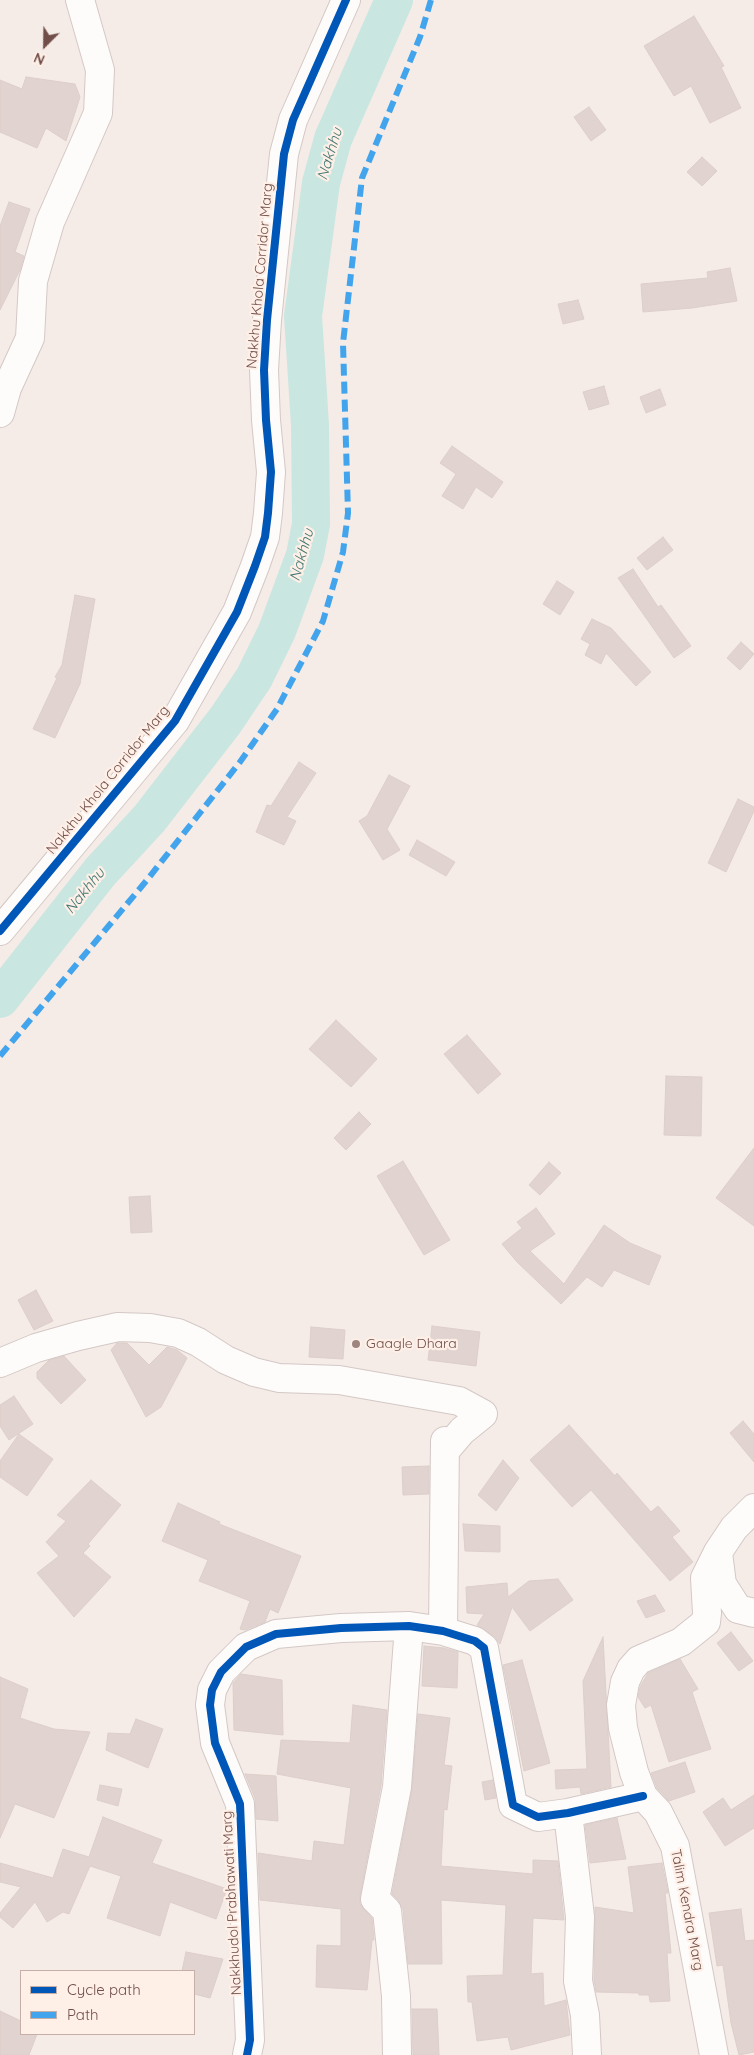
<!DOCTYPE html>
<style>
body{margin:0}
#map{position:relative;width:754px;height:2055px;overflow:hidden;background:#f5ece7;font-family:Quicksand,sans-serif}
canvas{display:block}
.legend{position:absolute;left:20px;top:1970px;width:175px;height:65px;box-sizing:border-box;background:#feefe7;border:1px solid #c6afa8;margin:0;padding:6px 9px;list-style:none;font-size:15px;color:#714e49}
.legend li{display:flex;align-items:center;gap:10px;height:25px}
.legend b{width:25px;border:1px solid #c6afa8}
.north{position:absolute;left:20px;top:20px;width:50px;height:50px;-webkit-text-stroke:4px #feefe7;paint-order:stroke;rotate:203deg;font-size:14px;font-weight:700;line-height:20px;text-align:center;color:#714e49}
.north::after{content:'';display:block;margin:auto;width:18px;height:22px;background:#714e49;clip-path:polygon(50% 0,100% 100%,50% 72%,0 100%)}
</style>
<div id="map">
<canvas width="754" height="2055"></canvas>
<ul class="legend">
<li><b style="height:6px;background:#0057b8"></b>Cycle path</li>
<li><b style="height:6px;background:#42a4ec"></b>Path</li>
</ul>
<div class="north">N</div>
</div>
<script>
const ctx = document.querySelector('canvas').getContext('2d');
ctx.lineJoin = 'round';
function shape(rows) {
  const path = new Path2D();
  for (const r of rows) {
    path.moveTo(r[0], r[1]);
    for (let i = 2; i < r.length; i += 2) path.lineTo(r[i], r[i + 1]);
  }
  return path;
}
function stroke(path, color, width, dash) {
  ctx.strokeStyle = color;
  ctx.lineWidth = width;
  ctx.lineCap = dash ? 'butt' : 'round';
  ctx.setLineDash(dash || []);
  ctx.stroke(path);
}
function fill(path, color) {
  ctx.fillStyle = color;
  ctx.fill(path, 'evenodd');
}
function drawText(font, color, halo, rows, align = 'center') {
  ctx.font = font + ' Quicksand,sans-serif';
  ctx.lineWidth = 4.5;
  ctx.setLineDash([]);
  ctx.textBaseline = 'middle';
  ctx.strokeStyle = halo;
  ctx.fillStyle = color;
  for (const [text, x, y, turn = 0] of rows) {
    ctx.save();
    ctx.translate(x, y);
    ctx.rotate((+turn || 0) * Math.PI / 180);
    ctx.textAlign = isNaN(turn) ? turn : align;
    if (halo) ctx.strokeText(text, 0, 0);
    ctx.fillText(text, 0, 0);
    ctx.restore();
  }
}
stroke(shape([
 [0,999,100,872,149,819,225,721,254,678,277,631,305,555,311,524,310,425,303,316,321,183,333,139,394,0]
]), '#cae6e1', 38);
const building = shape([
 [694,16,724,66,721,67,741,108,710,123,691,86,674,96,644,46,694,16],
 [26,77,75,84,80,97,66,141,46,128,37,148,0,132,0,80,22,89,26,77],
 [589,107,606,130,591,141,574,117,589,107],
 [702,157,717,171,702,186,687,172,702,157],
 [9,202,30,209,15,252,24,256,20,270,0,310,0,226,9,202],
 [730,268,737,301,692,308,643,312,641,284,708,278,707,272,730,268],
 [578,300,584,319,563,324,558,304,578,300],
 [604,386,609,404,589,410,583,392,604,386],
 [660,389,666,405,646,413,640,397,660,389],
 [452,446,503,482,492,498,476,487,463,509,442,496,456,474,440,463,452,446],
 [663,537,673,550,647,570,637,558,663,537],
 [633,569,658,607,661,605,691,646,674,658,618,578,633,569],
 [557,581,574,592,560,615,543,604,557,581],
 [75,595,95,599,80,684,55,738,33,729,57,678,55,677,62,665,75,595],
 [592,619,611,628,651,672,636,686,606,653,601,664,585,655,590,644,581,639,592,619],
 [741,642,754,654,740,670,727,658,741,642],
 [299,762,316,773,287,817,296,821,284,845,256,832,267,805,271,806,299,762],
 [389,775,410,786,387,829,400,850,383,860,359,821,367,816,389,775],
 [738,799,754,807,754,811,726,872,708,863,738,799],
 [417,840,455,862,446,876,409,855,417,840],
 [336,1020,377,1059,351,1087,309,1049,336,1020],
 [467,1035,501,1074,478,1094,444,1054,467,1035],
 [666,1076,702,1077,701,1136,664,1135,666,1076],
 [359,1112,371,1124,346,1150,334,1138,359,1112],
 [754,1148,754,1226,716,1198,754,1148],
 [403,1161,450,1240,424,1255,377,1176,403,1161],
 [549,1162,561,1173,540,1195,529,1185,549,1162],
 [150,1196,152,1232,131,1233,129,1197,150,1196],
 [536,1208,555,1234,530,1251,564,1284,604,1225,630,1243,661,1256,649,1285,614,1270,602,1287,587,1277,561,1304,517,1262,502,1244,522,1228,517,1222,536,1208],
 [36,1290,53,1321,34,1330,18,1300,36,1290],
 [432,1326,480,1332,476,1366,428,1360,432,1326],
 [311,1327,345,1330,343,1359,309,1357,311,1327],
 [117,1343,127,1343,149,1365,167,1347,177,1350,187,1358,161,1407,146,1417,111,1350,117,1343],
 [64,1356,86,1380,61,1404,37,1378,37,1372,49,1360,64,1356],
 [14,1396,33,1424,9,1440,0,1426,0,1405,14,1396],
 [743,1421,754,1434,754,1462,730,1433,743,1421],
 [569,1425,615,1476,617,1473,651,1512,658,1506,680,1531,672,1537,693,1562,670,1581,591,1490,572,1507,530,1460,569,1425],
 [19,1434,53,1459,27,1496,0,1477,0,1461,19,1434],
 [503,1460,519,1478,496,1511,478,1495,503,1460],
 [429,1466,429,1494,403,1495,402,1467,429,1466],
 [91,1480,121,1505,88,1544,90,1546,83,1553,111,1577,74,1617,37,1573,59,1556,46,1542,66,1521,57,1515,91,1480],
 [178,1503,220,1522,219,1524,301,1556,278,1613,270,1609,265,1622,245,1630,240,1629,250,1601,199,1581,208,1560,162,1541,178,1503],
 [463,1524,500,1526,500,1552,465,1551,463,1524],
 [558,1579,573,1600,530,1631,512,1607,500,1644,494,1636,477,1625,484,1614,467,1613,466,1587,507,1583,508,1597,529,1581,558,1579],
 [655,1595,665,1611,646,1618,637,1601,655,1595],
 [731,1632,753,1661,739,1671,717,1643,731,1632],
 [603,1637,611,1787,581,1794,580,1787,556,1789,555,1770,587,1769,583,1681,603,1637],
 [424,1646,444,1648,458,1652,457,1688,422,1686,424,1646],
 [680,1659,698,1689,692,1692,711,1749,669,1762,651,1705,645,1708,638,1697,640,1687,648,1673,680,1659],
 [522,1660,550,1763,524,1771,503,1665,522,1660],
 [241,1674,282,1680,283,1735,234,1730,233,1683,241,1674],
 [0,1677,28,1689,20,1718,54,1729,90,1732,54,1818,15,1804,0,1838,0,1677],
 [353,1705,387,1710,381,1785,360,1896,360,1904,372,1918,374,1940,372,1940,367,1990,316,1987,317,1945,341,1946,341,1909,260,1900,258,1853,312,1861,314,1841,344,1845,351,1788,277,1774,281,1740,350,1743,353,1705],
 [418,1714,450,1718,444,1765,452,1766,447,1810,444,1809,441,1866,533,1874,533,1860,558,1861,564,1920,533,1918,531,1974,543,1973,544,2006,566,2000,570,2035,511,2050,508,2037,477,2041,472,2002,468,2002,467,1976,503,1975,506,1905,441,1900,442,1964,408,1964,403,1909,398,1900,392,1894,412,1790,418,1714],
 [136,1719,163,1729,148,1768,106,1750,108,1733,130,1734,136,1719],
 [685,1762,695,1792,669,1801,657,1788,651,1773,685,1762],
 [245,1774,276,1776,278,1821,256,1819,255,1798,245,1774],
 [493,1780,496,1798,485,1800,482,1782,493,1780],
 [100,1785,122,1789,118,1806,97,1800,100,1785],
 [754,1795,754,1828,725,1846,703,1812,723,1798,731,1810,754,1795],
 [103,1817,162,1840,152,1863,227,1889,216,1919,170,1902,160,1936,107,1918,121,1876,90,1866,69,1914,63,1912,47,1922,35,1902,13,1928,0,1917,0,1913,21,1887,0,1882,0,1863,53,1878,63,1849,89,1857,103,1817],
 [617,1818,626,1859,590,1863,585,1825,617,1818],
 [662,1863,668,1893,665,1893,671,1953,667,1953,670,2001,650,2002,649,1995,639,1995,639,1993,596,1992,594,1980,595,1907,634,1913,628,1867,662,1863],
 [741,1909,745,1941,754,1940,754,2052,739,2055,731,2023,723,1965,717,1966,709,1913,741,1909],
 [186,1952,223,1959,210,1998,194,1994,194,1971,182,1971,186,1952],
 [412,2009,437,2009,439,2055,413,2055,412,2009],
 [0,2011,21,2021,21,2034,37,2034,29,2055,0,2055,0,2011]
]);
fill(building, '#e1d3cf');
stroke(building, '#ddceca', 1);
const minor = shape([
 [0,413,7,388,30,338,33,281,50,222,98,113,100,70,80,0],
 [0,931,175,721,237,612,255,566,265,537,268,513,271,472,266,420,264,370,267,320,284,154,293,120,346,0],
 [0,1363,36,1348,78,1336,118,1327,150,1328,178,1333,198,1342,226,1360,254,1372,279,1378,339,1380,459,1401,483,1414,462,1431,445,1451],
 [718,1553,722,1584,738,1609,754,1613],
 [443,1631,445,1441],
 [568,1813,580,1917,578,1981,585,2015,587,2055],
 [247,2055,250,2040,240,1804,215,1743,210,1705,212,1690,221,1672,246,1647,276,1634,341,1628,409,1626,443,1631,475,1641,484,1648,513,1805,538,1817,568,1813,643,1796],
 [397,2055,396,1996,387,1911,375,1899,397,1787,409,1626],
 [714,2055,675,1846,658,1812,643,1796,634,1772,623,1728,621,1705,625,1682,631,1669,639,1660,681,1642,706,1622,707,1613,705,1578,718,1552,734,1528,754,1508]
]);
stroke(minor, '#d3c8c5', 30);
stroke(minor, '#fefcfb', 28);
stroke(shape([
 [0,1056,147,880,240,762,277,709,323,621,343,552,348,513,343,343,362,178,420,37,431,0]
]), '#42a4ec', 6, [12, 6]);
stroke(shape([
 [0,931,175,721,237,612,255,566,265,537,268,513,271,472,266,420,264,370,267,320,284,154,293,120,346,0],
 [247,2055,250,2040,240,1804,215,1743,210,1705,212,1690,221,1672,246,1647,276,1634,341,1628,409,1626,443,1631,475,1641,484,1648,513,1805,538,1817,568,1813,643,1796]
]), '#0057b8', 8);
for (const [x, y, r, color] of [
 [356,1344,5,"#9f8580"]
]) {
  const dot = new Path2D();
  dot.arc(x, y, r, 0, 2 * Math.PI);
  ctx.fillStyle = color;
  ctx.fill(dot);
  stroke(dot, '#feefe7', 2);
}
drawText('14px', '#714e49', '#feefe7', [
 ["Nakkhu Khola Corridor Marg",260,276,-85],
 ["Nakkhu Khola Corridor Marg",108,780,-51],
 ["Nakkhudol Prabhawati Marg",232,1903,-93],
 ["Talim Kendra Marg",687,1910,79]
]);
drawText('14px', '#714e49', '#feefe7', [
 ["Gaagle Dhara",366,1344]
], 'left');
drawText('italic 15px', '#3e7672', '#feefe7', [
 ["Nakhhu",330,154,-73],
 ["Nakhhu",302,555,-74],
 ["Nakhhu",85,891,-51]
]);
</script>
